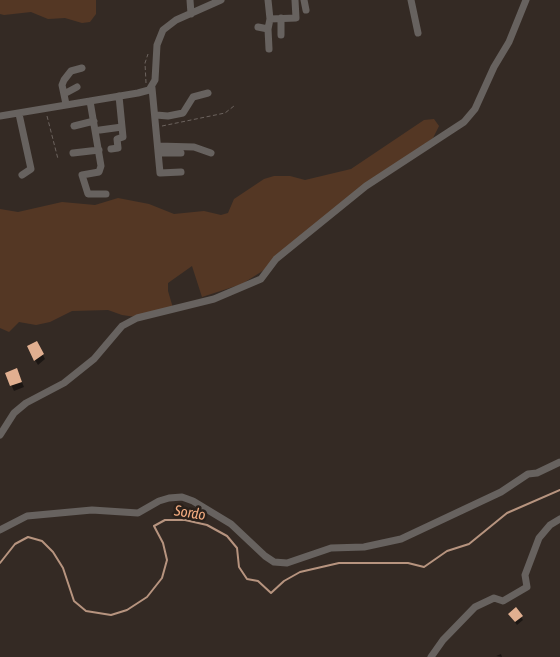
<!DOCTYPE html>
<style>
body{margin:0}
canvas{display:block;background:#342a24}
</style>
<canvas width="560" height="657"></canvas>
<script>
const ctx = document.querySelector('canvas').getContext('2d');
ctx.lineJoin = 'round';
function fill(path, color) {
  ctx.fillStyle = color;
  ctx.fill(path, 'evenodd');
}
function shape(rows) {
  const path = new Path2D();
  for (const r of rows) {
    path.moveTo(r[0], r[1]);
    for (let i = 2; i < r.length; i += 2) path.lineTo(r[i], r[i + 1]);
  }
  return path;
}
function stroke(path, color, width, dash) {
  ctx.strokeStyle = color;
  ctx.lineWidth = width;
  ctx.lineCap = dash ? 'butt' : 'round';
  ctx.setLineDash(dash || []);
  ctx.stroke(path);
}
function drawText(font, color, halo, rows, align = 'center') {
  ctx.font = font + ' "Asap Condensed",sans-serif';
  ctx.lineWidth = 5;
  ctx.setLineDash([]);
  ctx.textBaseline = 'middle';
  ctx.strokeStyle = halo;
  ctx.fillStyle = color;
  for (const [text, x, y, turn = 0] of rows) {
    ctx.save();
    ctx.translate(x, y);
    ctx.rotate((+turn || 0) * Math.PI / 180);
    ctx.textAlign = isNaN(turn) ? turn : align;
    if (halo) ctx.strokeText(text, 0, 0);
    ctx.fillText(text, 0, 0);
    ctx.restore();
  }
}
fill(shape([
 [0,0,96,0,96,14,90,22,82,23,65,18,48,19,31,12,4,15,0,14],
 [434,119,439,126,433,138,275,256,264,270,242,284,202,297,192,266,168,283,168,291,173,308,136,317,122,315,108,310,72,311,50,322,36,325,19,322,9,332,0,328,0,209,18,212,62,202,95,205,118,198,149,204,174,214,204,211,221,215,228,213,234,199,264,179,274,176,290,176,305,180,351,169,424,120]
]), '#543724');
fill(shape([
 [39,347,45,359,38,365,35,360],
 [6,374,19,375,24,387,14,391],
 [516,609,523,620,517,625,511,617],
 [501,654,502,657,496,656]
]), '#0007');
stroke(shape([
 [0,563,15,544,28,537,42,541,53,552,63,568,74,601,86,611,111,615,127,610,147,597,162,578,167,560,163,543,154,526,165,520,185,520,207,525,227,536,237,548,239,567,247,579,258,581,271,593,284,581,300,572,339,563,408,563,424,567,447,551,469,544,507,513,560,490]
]), '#b7947f', 2);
fill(shape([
 [37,341,44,354,34,361,27,346],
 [17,368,22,382,10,386,5,373],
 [516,607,523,616,515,622,508,614]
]), '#e1af90');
stroke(shape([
 [146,83,145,63,148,54],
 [47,116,58,159],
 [162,126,225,113,234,106]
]), '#6c635e', 1, [4, 2.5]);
stroke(shape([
 [190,0,191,14],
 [304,0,306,10],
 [411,0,418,33],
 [281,18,281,35],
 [270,19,296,18,295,0],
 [258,27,268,29,270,19,268,0],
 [268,29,269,49],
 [152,88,160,173,181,172],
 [64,94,77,87],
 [90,101,101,166,99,172,82,175,88,194,106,194],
 [66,104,62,85,64,80,71,71,82,68],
 [19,114,31,169,22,175],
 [156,115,168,116,183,113,193,97,208,93],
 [0,116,138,93,149,90,155,80,157,45,163,30,176,20,221,0],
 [74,126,94,121],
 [100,130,122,127],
 [158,146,194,147,211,153],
 [111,149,118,148,117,139,123,137,119,96],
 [73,153,99,150],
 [159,153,181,153],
 [0,435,14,413,26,403,64,383,94,359,122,326,137,318,214,299,261,279,276,259,366,186,464,122,475,109,494,67,509,42,526,0],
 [0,530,27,516,92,510,138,513,159,501,169,498,182,497,193,501,231,524,265,556,274,562,287,563,331,548,364,547,401,539,501,492,528,474,537,473,560,462],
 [431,657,443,640,475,607,494,598,503,601,527,587,525,575,539,538,550,525,560,519]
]), '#67625f', 7);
drawText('italic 15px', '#f4ac80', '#2a211b', [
 ["Sordo",190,513,9]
]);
</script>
